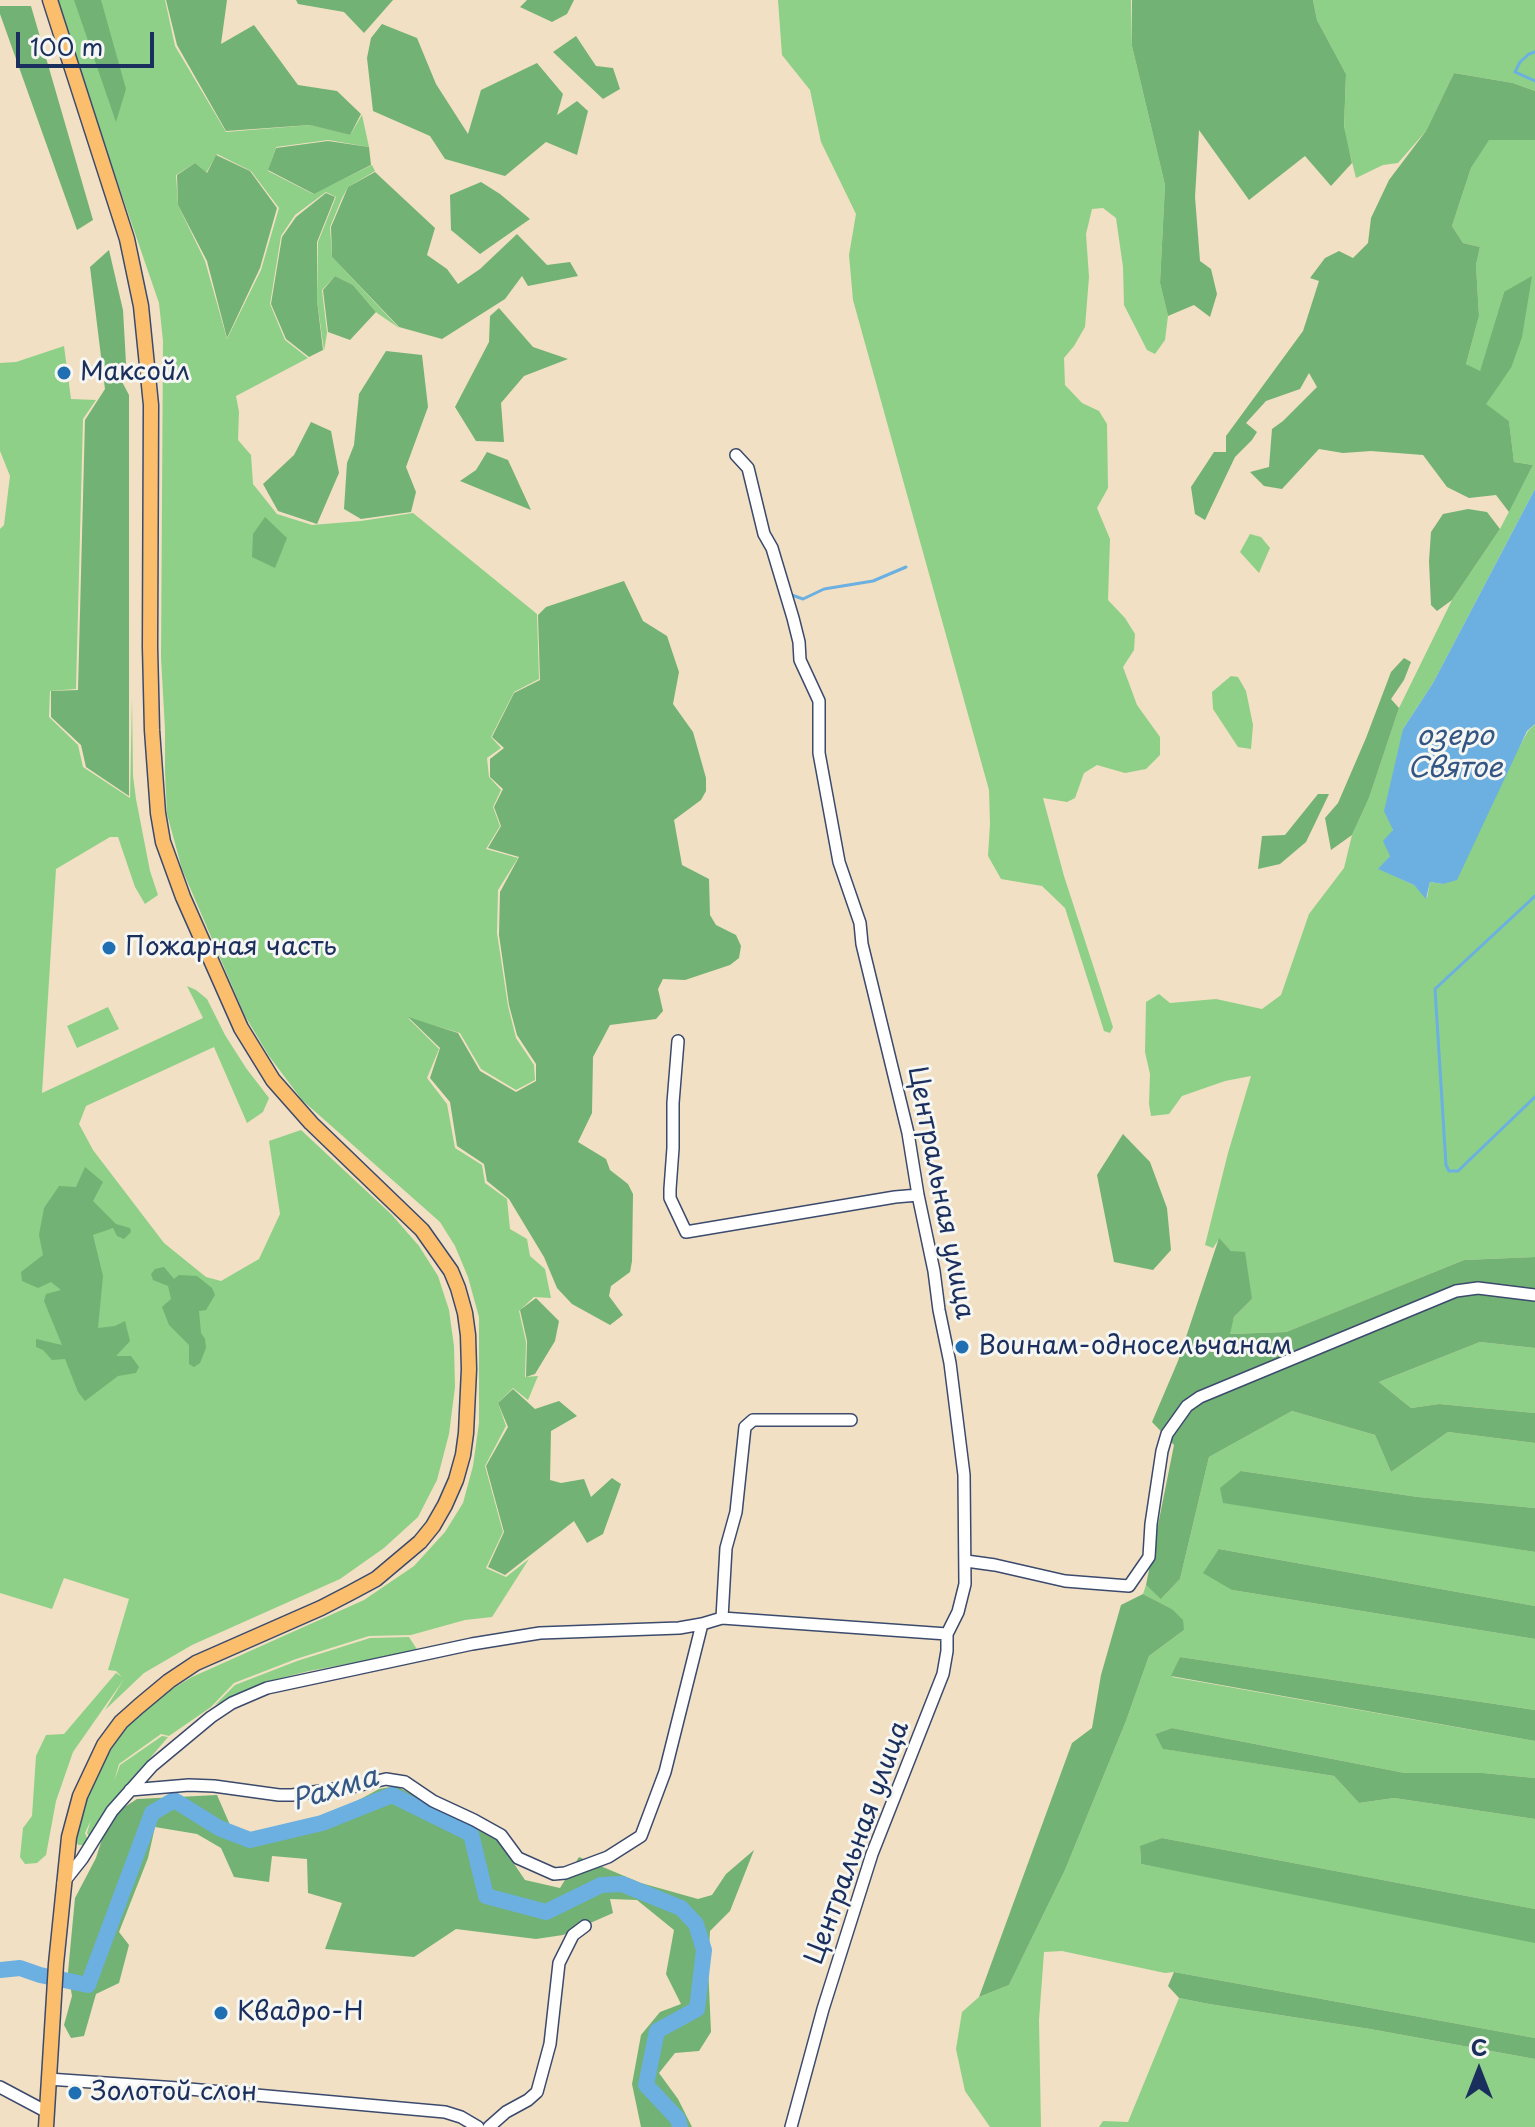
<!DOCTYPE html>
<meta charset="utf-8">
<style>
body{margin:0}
#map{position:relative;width:1535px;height:2127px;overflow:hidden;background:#f1e0c3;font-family:"Playpen Sans",sans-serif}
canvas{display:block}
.north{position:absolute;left:1439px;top:2031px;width:80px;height:80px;-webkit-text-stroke:6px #f6f6f2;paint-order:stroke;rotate:0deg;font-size:22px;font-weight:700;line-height:32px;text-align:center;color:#1b2f5e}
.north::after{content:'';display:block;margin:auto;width:28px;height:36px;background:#1b2f5e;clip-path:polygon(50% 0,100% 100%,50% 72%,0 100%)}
.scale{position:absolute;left:16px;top:32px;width:138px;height:36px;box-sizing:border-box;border:4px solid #1b2f5e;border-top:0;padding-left:10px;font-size:24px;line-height:28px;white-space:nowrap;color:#1b2f5e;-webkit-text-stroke:6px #f6f6f2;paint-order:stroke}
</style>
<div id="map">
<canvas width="1535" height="2127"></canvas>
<div class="north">С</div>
<div class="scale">100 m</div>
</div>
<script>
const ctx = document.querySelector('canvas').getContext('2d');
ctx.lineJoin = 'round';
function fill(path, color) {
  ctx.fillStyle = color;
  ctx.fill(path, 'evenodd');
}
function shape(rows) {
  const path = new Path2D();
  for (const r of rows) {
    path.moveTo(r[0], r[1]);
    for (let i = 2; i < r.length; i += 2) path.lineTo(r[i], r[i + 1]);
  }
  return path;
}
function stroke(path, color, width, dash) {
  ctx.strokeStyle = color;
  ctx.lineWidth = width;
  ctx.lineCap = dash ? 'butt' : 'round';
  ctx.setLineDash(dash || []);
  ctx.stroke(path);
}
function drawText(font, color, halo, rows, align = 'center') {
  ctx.font = font + ' "Playpen Sans",sans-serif';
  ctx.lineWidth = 6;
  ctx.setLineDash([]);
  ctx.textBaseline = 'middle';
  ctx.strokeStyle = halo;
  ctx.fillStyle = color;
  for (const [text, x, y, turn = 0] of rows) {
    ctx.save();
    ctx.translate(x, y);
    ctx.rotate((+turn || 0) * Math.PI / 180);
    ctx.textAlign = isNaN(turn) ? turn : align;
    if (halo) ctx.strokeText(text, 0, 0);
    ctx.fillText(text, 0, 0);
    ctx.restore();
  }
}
fill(shape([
 [56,0,165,0,175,46,226,132,311,125,350,135,362,115,369,147,328,140,276,147,268,171,313,194,372,165,375,171,348,187,342,198,330,227,332,257,399,328,377,313,353,285,335,276,322,290,327,333,324,351,317,300,318,242,336,197,326,192,295,215,281,236,270,304,285,340,308,358,236,396,239,412,238,440,251,455,253,484,277,514,312,525,361,521,413,513,537,614,539,679,514,692,491,737,501,748,487,758,489,777,501,790,493,807,500,826,486,849,518,858,498,890,497,933,508,1006,516,1038,534,1065,535,1080,516,1090,481,1069,460,1033,408,1018,439,1049,427,1078,447,1104,455,1148,482,1165,485,1183,507,1199,510,1229,527,1239,530,1256,545,1269,551,1298,534,1297,519,1311,526,1342,525,1377,538,1376,528,1400,513,1388,498,1403,506,1426,485,1466,503,1532,486,1568,506,1577,529,1559,492,1617,465,1620,411,1635,369,1636,296,1659,234,1683,211,1707,169,1736,161,1734,119,1764,114,1781,120,1765,162,1736,168,1737,112,1803,90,1838,87,1833,91,1820,85,1833,88,1840,85,1845,78,1845,75,1838,86,1791,103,1754,125,1724,154,1700,192,1677,364,1600,414,1566,445,1532,463,1503,473,1466,479,1423,479,1317,468,1277,455,1246,440,1222,302,1100,269,1056,245,1016,182,869,167,814,165,772,165,729,161,658,163,341,159,303,63,24],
 [217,154,251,171,279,208,261,270,227,339,205,261,178,205,176,175,195,163,206,173],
 [778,0,1131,0,1132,46,1165,185,1160,283,1168,316,1165,340,1155,354,1147,350,1124,305,1123,267,1116,218,1103,208,1092,209,1086,234,1089,277,1085,327,1074,346,1064,358,1065,385,1082,403,1099,411,1107,424,1108,488,1097,508,1110,539,1108,600,1125,618,1135,634,1134,650,1123,667,1137,705,1160,737,1160,755,1146,769,1125,773,1097,765,1084,773,1075,798,1067,802,1043,798,1064,876,1113,1027,1110,1033,1104,1031,1065,908,1042,886,1001,879,988,856,990,824,989,790,853,300,849,255,856,214,821,142,810,90,782,55],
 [1313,0,1535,0,1535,91,1513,83,1454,73,1426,131,1398,163,1383,165,1356,178,1344,130,1346,74,1317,20],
 [1489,139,1535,140,1535,489,1433,683,1403,729,1390,856,1379,869,1414,885,1427,898,1430,882,1443,884,1528,731,1535,724,1535,1257,1464,1260,1286,1332,1229,1334,1234,1317,1252,1299,1231,1251,1219,1239,1213,1248,1205,1245,1228,1153,1251,1076,1225,1081,1182,1096,1169,1114,1151,1116,1149,1104,1150,1074,1145,1052,1146,1002,1159,994,1170,1003,1216,999,1262,1009,1281,995,1309,914,1344,868,1352,835,1369,798,1399,708,1452,600,1500,529,1533,465,1514,462,1509,421,1485,404,1511,368,1504,292,1480,372,1466,364,1479,316,1476,265,1480,247,1463,243,1452,226,1471,168],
 [64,346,71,399,96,400,83,419,76,689,50,691,49,717,78,745,83,767,130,798,132,698,133,776,136,799,150,871,158,895,145,904,135,887,118,837,110,837,56,869,42,1093,203,1018,187,986,196,990,207,999,225,1035,246,1068,269,1098,263,1112,247,1123,214,1047,86,1106,79,1124,93,1150,164,1243,206,1277,221,1281,259,1259,280,1214,269,1141,301,1130,392,1215,419,1246,438,1276,449,1310,454,1346,455,1387,449,1434,437,1480,418,1517,384,1548,340,1579,192,1645,144,1673,105,1710,124,1679,73,1752,56,1801,46,1855,37,1863,25,1864,20,1857,23,1828,32,1816,36,1756,46,1735,64,1734,116,1673,122,1677,116,1671,108,1670,129,1599,64,1578,52,1609,0,1593,0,529,4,525,10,476,0,451,0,363,16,362],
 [1250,534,1261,537,1270,548,1259,573,1240,552],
 [1231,676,1238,677,1246,691,1253,725,1251,749,1238,747,1213,709,1212,692],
 [108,1007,119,1029,77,1048,67,1026],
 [1480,1342,1535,1348,1535,1413,1439,1404,1411,1408,1379,1382],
 [1292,1411,1375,1435,1391,1472,1448,1432,1535,1443,1535,1508,1418,1497,1241,1471,1384,1527,1535,1552,1535,1606,1219,1549,1232,1590,1535,1639,1535,1710,1180,1657,1172,1677,1535,1741,1535,1778,1483,1773,1405,1773,1172,1728,1155,1734,1164,1749,1334,1776,1359,1803,1394,1798,1535,1819,1535,1909,1162,1838,1140,1847,1141,1864,1535,1938,1535,2038,1174,1972,1165,1973,1062,1951,1044,1952,1039,2020,1041,2127,990,2127,965,2091,956,2049,962,2012,979,1997,1009,1985,1065,1870,1126,1721,1149,1656,1184,1630,1172,1609,1143,1594,1146,1585,1162,1598,1180,1579,1209,1457],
 [409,1637,418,1651,309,1671,269,1681,215,1705,235,1685,297,1661,370,1638],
 [1179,1998,1209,2004,1370,2029,1535,2059,1535,2127,1099,2127,1103,2121,1128,2122]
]), '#8ed087');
fill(shape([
 [74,0,101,0,126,89,116,122],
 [166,0,227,0,221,44,254,25,298,85,337,91,361,114,350,135,310,125,226,131,177,45],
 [296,0,393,0,364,33,344,12,298,4],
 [527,0,574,0,567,14,552,22,520,7],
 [1132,0,1313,0,1317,20,1346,74,1344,127,1352,163,1331,186,1305,156,1249,200,1199,130,1195,197,1200,261,1211,269,1217,294,1210,317,1194,305,1168,316,1160,283,1165,185,1132,46],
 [0,6,31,6,93,220,77,230,0,14],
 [382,24,417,38,436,84,468,134,481,90,537,63,563,94,557,115,577,101,588,111,577,155,546,142,505,176,445,159,430,136,373,111,367,58,371,38],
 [576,36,596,66,613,68,620,89,603,99,553,52],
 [1454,73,1513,83,1535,91,1535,140,1489,140,1471,168,1452,226,1463,243,1480,247,1476,265,1479,316,1466,364,1480,371,1504,292,1532,276,1522,337,1511,368,1486,404,1509,421,1514,462,1533,465,1509,512,1496,495,1469,498,1447,487,1423,455,1371,451,1343,453,1319,449,1282,489,1264,486,1250,472,1269,467,1272,429,1283,421,1317,387,1309,373,1300,389,1266,401,1246,423,1257,432,1252,440,1235,457,1205,520,1195,514,1191,487,1214,452,1226,452,1226,436,1303,331,1319,281,1310,278,1325,258,1339,251,1353,258,1368,243,1371,218,1389,180,1426,131],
 [328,141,369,147,371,165,314,194,268,170,276,148],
 [216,155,250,171,277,208,260,268,227,338,207,261,178,205,177,175,195,163,207,173],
 [375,172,435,228,427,255,447,269,458,284,480,269,517,234,547,265,570,262,578,276,528,286,522,276,505,299,442,339,399,327,332,257,331,227,348,187],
 [481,182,500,194,530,219,480,254,451,230,450,195],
 [326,193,335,197,317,242,317,300,323,350,309,357,286,339,271,304,282,237,296,217],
 [109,250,123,310,126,363,120,378,129,395,129,796,86,767,81,745,51,717,51,691,78,690,85,420,105,389,90,267],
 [335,276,353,285,376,312,350,340,328,332,323,290],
 [499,308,533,347,568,359,524,376,501,403,504,442,476,441,455,407,489,342,490,316],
 [386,351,422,355,428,407,406,467,416,492,411,512,361,519,344,509,347,463,354,445,359,394],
 [311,422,331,431,339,473,317,524,278,511,263,484,294,455],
 [487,452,508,460,531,510,460,481,476,470],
 [1468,509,1487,512,1500,529,1452,600,1437,611,1431,605,1429,561,1431,532,1443,514],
 [265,517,287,538,275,568,252,557,253,534],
 [624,581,643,621,667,636,679,672,673,704,693,732,706,778,706,791,701,800,674,820,682,865,709,879,710,915,716,925,736,935,741,946,739,958,730,965,685,980,663,979,658,989,663,1011,656,1019,610,1025,593,1057,592,1113,578,1142,606,1159,610,1170,628,1184,633,1194,632,1261,630,1272,611,1286,609,1296,623,1315,610,1325,572,1304,557,1288,544,1257,509,1199,487,1181,484,1164,457,1146,450,1102,430,1078,440,1048,408,1017,458,1033,480,1071,516,1092,536,1081,536,1064,517,1035,509,1005,499,935,500,892,519,857,488,848,501,826,494,807,503,789,490,777,490,759,504,748,492,737,514,693,540,680,538,615,546,607],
 [1404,658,1411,662,1404,680,1391,699,1399,708,1369,798,1352,835,1331,850,1325,818,1338,803,1366,738,1391,672],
 [1318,794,1329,794,1306,842,1280,864,1258,869,1262,836,1285,835],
 [1123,1134,1150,1162,1167,1208,1171,1250,1153,1270,1114,1262,1097,1175],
 [85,1167,103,1182,93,1201,116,1224,130,1228,131,1232,124,1239,117,1236,113,1228,93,1235,103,1276,98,1328,115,1326,125,1321,130,1341,116,1356,131,1356,139,1367,136,1373,118,1376,85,1401,78,1392,65,1359,52,1360,43,1350,36,1347,36,1339,62,1345,44,1301,46,1294,61,1290,51,1282,38,1288,22,1281,21,1272,43,1255,39,1235,44,1208,59,1186,76,1187],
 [1219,1238,1231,1251,1245,1252,1252,1299,1234,1317,1230,1334,1286,1332,1464,1260,1535,1257,1535,1348,1480,1342,1379,1382,1411,1408,1439,1404,1535,1413,1535,1443,1448,1432,1391,1472,1375,1435,1292,1411,1209,1457,1180,1579,1161,1599,1146,1585,1174,1445,1152,1422,1178,1361],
 [164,1267,174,1279,179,1275,197,1276,212,1288,215,1295,206,1310,199,1311,201,1333,205,1339,206,1348,200,1363,194,1367,189,1364,189,1345,169,1325,162,1307,171,1299,168,1286,153,1280,151,1274,155,1269],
 [536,1298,559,1321,555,1341,535,1374,526,1377,527,1341,520,1310],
 [513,1389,535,1409,559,1401,577,1416,551,1431,550,1480,561,1483,584,1479,591,1497,612,1478,621,1484,603,1534,587,1543,574,1521,505,1575,488,1567,504,1532,486,1466,508,1427,498,1403],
 [1241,1471,1418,1497,1535,1508,1535,1552,1223,1503,1220,1488],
 [1219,1549,1535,1606,1535,1639,1232,1590,1203,1573],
 [1143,1594,1172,1609,1183,1620,1184,1630,1149,1656,1126,1721,1065,1870,1009,1985,979,1997,1072,1743,1092,1728,1101,1675,1121,1605],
 [1180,1657,1535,1710,1535,1741,1171,1676],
 [1172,1728,1405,1773,1483,1773,1535,1778,1535,1819,1394,1798,1359,1803,1334,1776,1163,1749,1155,1734],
 [396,1786,498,1840,525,1880,560,1888,579,1857,641,1883,698,1899,712,1895,726,1874,754,1850,730,1911,710,1931,708,1965,711,2032,699,2051,675,2053,659,2073,678,2099,692,2127,641,2127,632,2084,641,2035,660,2012,681,2004,666,1974,674,1930,637,1900,610,1899,613,1913,563,1935,536,1939,456,1929,414,1957,325,1949,342,1903,308,1893,307,1859,272,1856,269,1882,234,1877,221,1848,197,1834,155,1827,148,1858,119,1932,129,1945,119,1983,96,1994,84,2036,71,2038,64,2025,72,1996,68,1972,75,1898,96,1858,109,1817,137,1799,217,1795,237,1841,294,1822,322,1820,379,1789],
 [1162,1838,1535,1909,1535,1943,1141,1864,1140,1846],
 [1174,1972,1535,2038,1535,2059,1370,2029,1209,2004,1179,1998,1168,1986]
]), '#72b274');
fill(shape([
 [1535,489,1535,724,1527,731,1457,880,1443,884,1430,882,1426,899,1414,885,1378,869,1390,856,1383,841,1393,830,1384,811,1403,729,1433,683]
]), '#6bb0e1');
stroke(shape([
 [1535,52,1529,54,1520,62,1515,72,1535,81],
 [789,594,803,599,824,589,873,581,906,567],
 [1535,896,1435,989,1446,1165,1449,1171,1458,1171,1535,1097]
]), '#6bb0e1', 3);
stroke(shape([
 [0,1970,20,1968,40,1975,88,1985,152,1813,174,1800,219,1828,250,1840,322,1823,392,1795,471,1834,486,1896,546,1912,601,1885,622,1884,681,1908,696,1924,704,1950,697,2009,657,2031,646,2085,678,2119,680,2127]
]), '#6bb0e1', 16);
const minor = shape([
 [736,455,748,468,764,534,772,548,793,618,799,642,800,660,819,701,819,753,839,862,860,923,862,944,908,1133,918,1195,934,1271,939,1310,950,1363,964,1475,965,1584,958,1612,947,1634,947,1651,943,1674,872,1854,823,2009,791,2127],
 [678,1041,673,1103,673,1148,670,1189,670,1198,686,1232,895,1197,918,1195],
 [966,1561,995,1565,1065,1581,1129,1586,1149,1557,1151,1524,1162,1451,1167,1434,1187,1406,1200,1397,1456,1291,1478,1288,1535,1295],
 [722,1618,726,1548,736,1512,745,1427,753,1420,851,1420],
 [130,1790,189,1785,214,1786,279,1795,292,1795,356,1786,386,1779,405,1782,433,1801,474,1820,501,1835,518,1858,554,1874,565,1873,608,1857,641,1836,665,1772,702,1624],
 [63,1883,82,1859,112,1811,152,1766,211,1717,232,1703,267,1688,472,1644,540,1633,679,1628,702,1624,722,1618,947,1634],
 [48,2079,178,2088,445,2112,461,2117,478,2127],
 [0,2087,47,2112],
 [489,2127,506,2112,528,2100,537,2092,550,2044,559,1963,573,1935,585,1926]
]);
const major = shape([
 [46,2127,56,1964,69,1837,80,1796,104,1745,121,1722,139,1706,169,1681,196,1663,321,1608,350,1593,376,1579,420,1542,433,1526,445,1505,456,1480,463,1455,466,1433,469,1369,468,1335,465,1313,458,1288,451,1271,422,1230,311,1123,273,1080,241,1028,183,897,163,842,158,813,152,730,150,647,151,405,141,306,127,239,50,0]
]);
stroke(minor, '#3b4a6d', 14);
stroke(major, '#3b4a6d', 17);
stroke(minor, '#fff', 11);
stroke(major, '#fabe6d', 14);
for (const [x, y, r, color] of [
 [64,373,8,"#1f6fb2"],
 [109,948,8,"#1f6fb2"],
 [962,1347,8,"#1f6fb2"],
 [221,2013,8,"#1f6fb2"],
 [75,2093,8,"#1f6fb2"]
]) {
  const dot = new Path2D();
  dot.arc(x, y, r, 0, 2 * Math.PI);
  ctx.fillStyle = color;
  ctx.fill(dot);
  stroke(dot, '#f6f6f2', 3);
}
drawText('26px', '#1b2f5e', '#f6f6f2', [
 ["Максойл",80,373],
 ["Пожарная часть",125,948],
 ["Воинам-односельчанам",978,1347],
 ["Квадро-Н",237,2013],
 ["Золотой слон",91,2093]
], 'left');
drawText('26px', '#1b2f5e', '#f6f6f2', [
 ["Центральная улица",940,1193,79],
 ["Центральная улица",858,1843,-70]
]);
drawText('italic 28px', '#335685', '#f6f6f2', [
 ["озеро",1455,737],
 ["Святое",1455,769],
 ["Рахма",335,1790,-17]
]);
</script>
